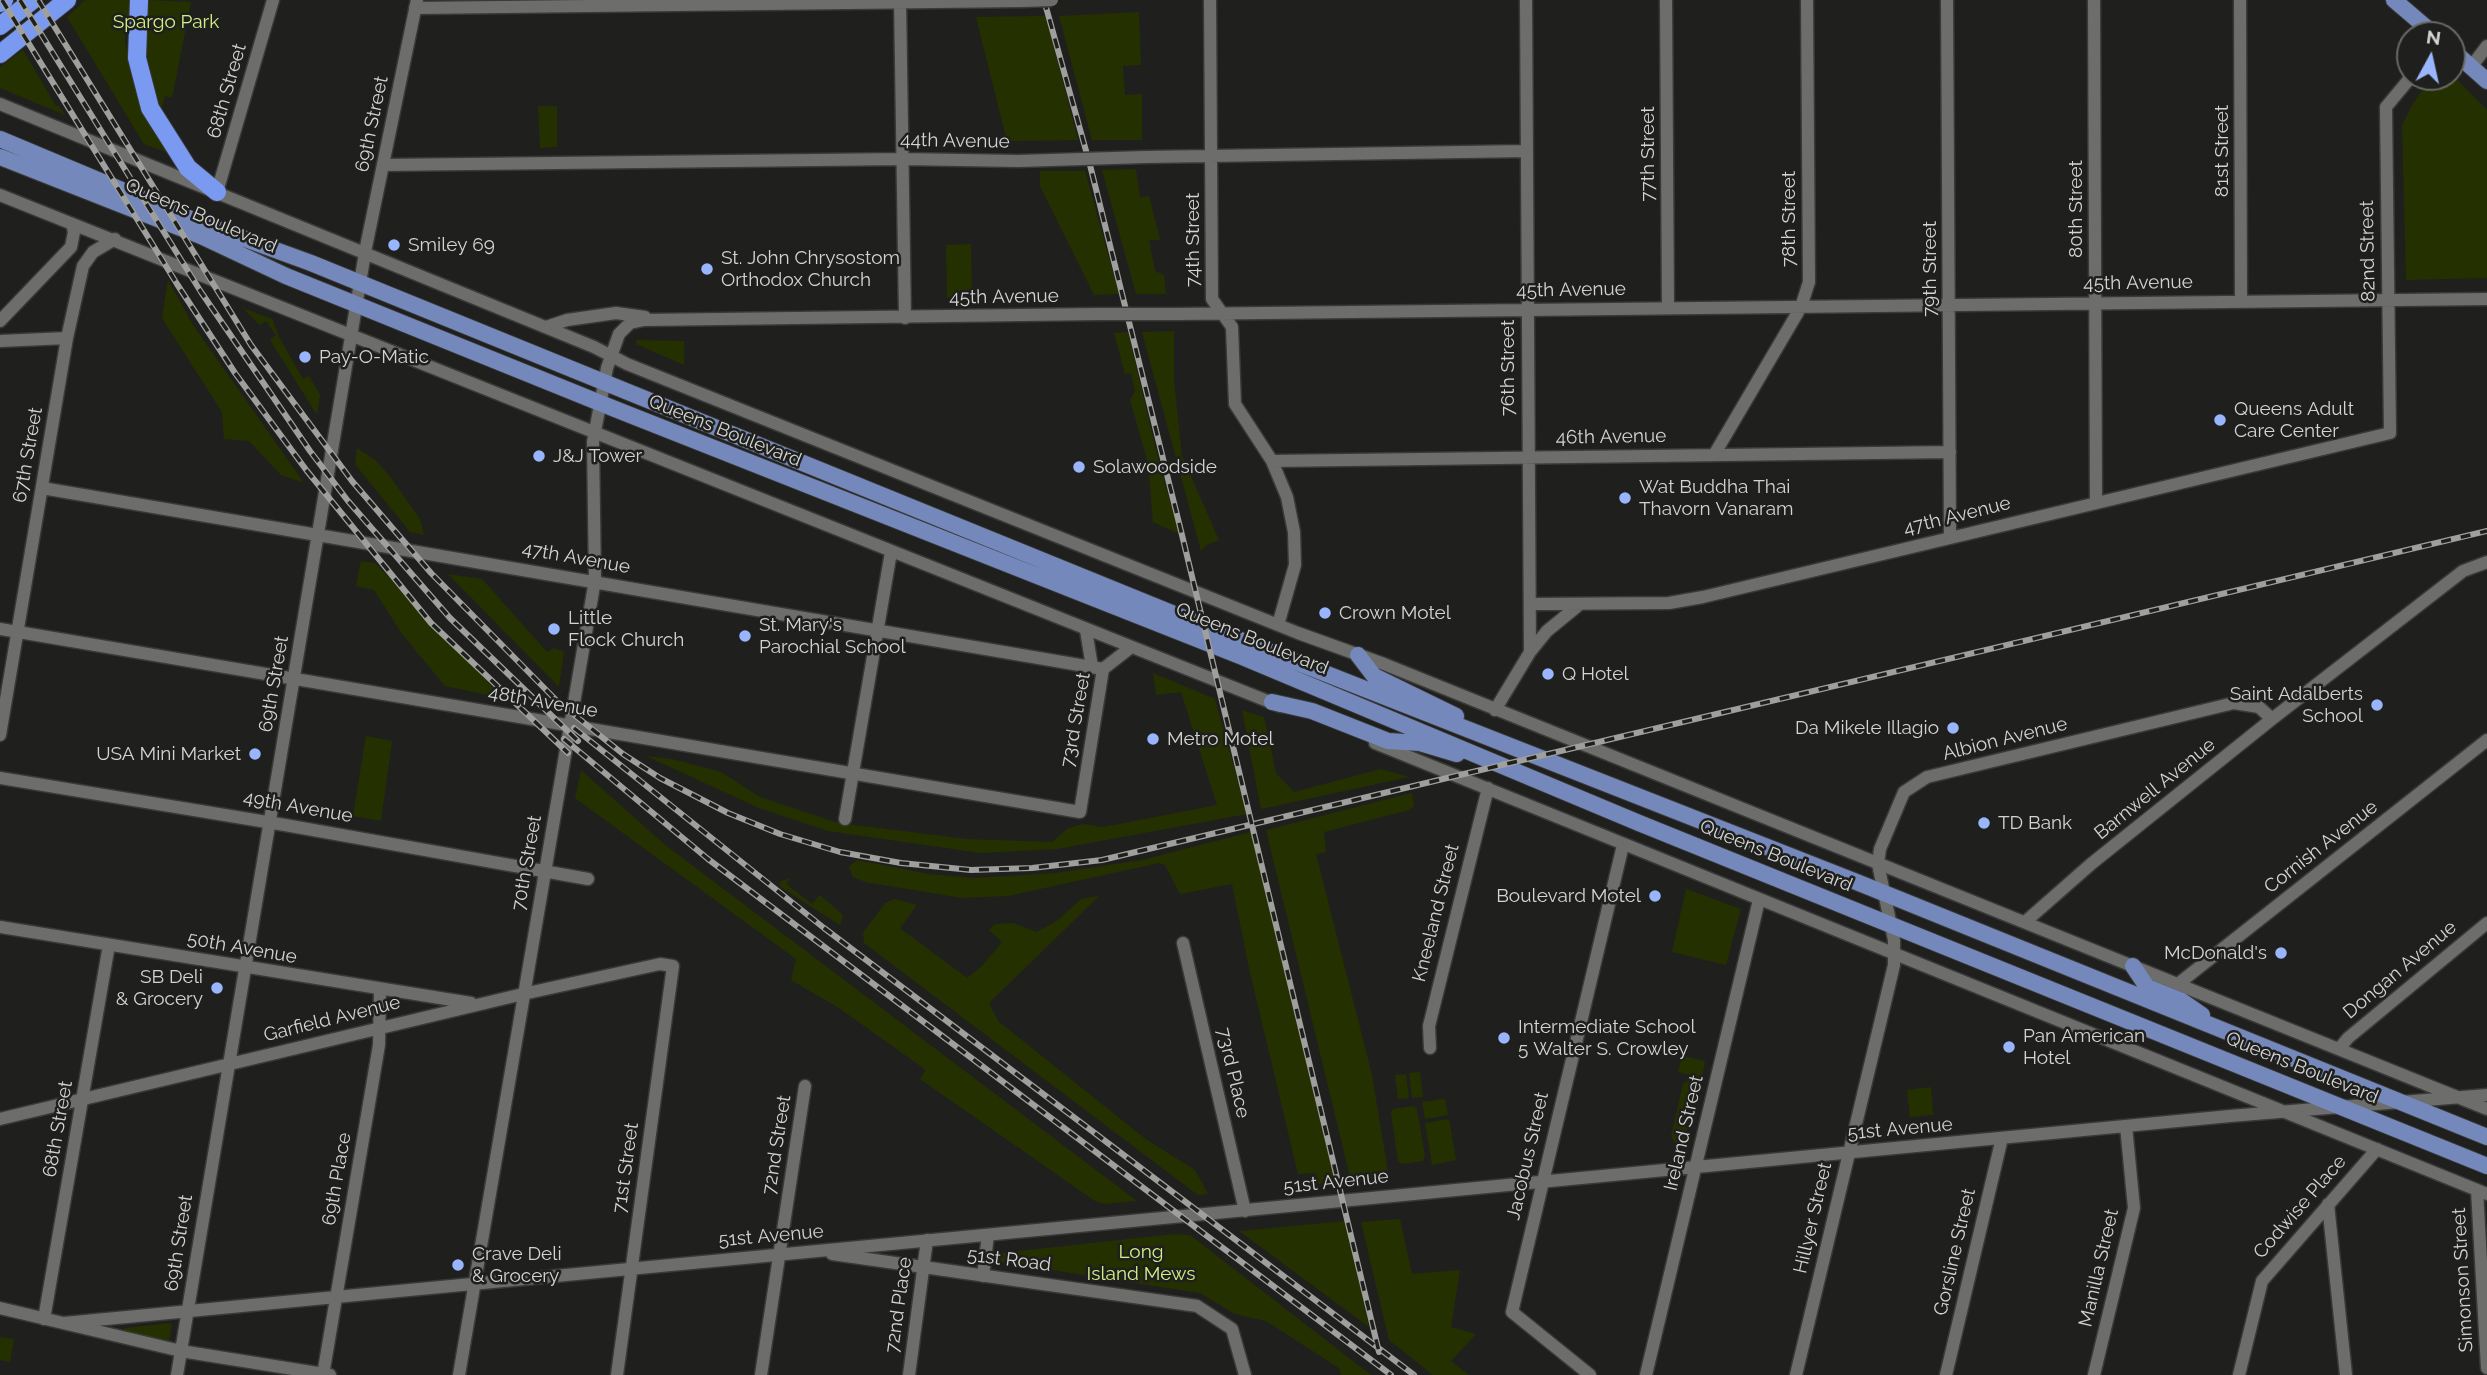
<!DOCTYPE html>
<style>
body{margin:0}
#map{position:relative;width:2487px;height:1375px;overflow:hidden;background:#1f201e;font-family:Raleway,sans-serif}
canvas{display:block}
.north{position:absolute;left:2396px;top:21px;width:70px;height:70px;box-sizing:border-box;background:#1f201e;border:2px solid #676866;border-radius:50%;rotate:8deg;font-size:19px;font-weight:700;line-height:28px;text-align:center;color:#d3d4d2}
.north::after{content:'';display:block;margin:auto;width:24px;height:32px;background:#99b5fd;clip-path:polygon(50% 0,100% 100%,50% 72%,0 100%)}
</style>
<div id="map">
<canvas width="2487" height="1375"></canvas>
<div class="north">N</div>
</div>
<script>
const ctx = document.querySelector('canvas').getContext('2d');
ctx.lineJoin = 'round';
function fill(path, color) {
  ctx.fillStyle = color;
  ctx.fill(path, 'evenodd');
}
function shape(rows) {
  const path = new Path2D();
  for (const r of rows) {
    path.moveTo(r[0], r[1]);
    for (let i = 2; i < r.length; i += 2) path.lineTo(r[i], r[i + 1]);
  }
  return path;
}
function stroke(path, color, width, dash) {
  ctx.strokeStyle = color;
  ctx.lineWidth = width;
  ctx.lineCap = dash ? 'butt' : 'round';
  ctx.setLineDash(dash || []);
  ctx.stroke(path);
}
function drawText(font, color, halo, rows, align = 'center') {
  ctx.font = font + ' Raleway,sans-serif';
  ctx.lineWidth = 5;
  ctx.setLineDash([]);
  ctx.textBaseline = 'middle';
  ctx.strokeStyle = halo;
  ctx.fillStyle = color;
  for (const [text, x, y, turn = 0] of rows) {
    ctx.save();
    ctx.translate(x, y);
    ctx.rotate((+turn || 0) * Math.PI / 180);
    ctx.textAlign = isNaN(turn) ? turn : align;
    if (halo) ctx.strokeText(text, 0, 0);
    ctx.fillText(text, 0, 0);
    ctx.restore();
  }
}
fill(shape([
 [85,0,131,0,125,42,135,86,168,153,144,144,67,17],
 [147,0,191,2,172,98,165,96,161,110,152,91,141,46],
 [1139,12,1141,65,1123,66,1125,95,1142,94,1142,140,1092,140,1059,16],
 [1046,16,1078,140,1007,141,976,17],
 [23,50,56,106,59,106,65,115,0,88,0,67],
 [2452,75,2487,110,2487,278,2406,280,2402,126,2411,107,2431,77],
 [538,106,557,106,557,147,540,148],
 [1136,169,1140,197,1149,196,1160,240,1149,240,1155,271,1164,275,1166,294,1136,294,1102,170],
 [1040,171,1085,171,1119,294,1094,295,1040,186],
 [971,244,972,297,947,298,946,245],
 [168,280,193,325,304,483,281,475,249,441,224,439,222,412,162,318],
 [243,308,272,319,279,337,303,379,309,376,320,395,317,415,270,340,276,335,266,321,260,325],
 [1174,331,1174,381,1182,456,1219,540,1206,545,1201,551,1142,332],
 [1128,332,1155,446,1179,534,1153,522,1148,463,1130,400,1135,391,1131,373,1125,374,1114,333],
 [637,340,684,341,684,365,636,344],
 [357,448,375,460,389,475,420,519,424,535,410,532,355,464],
 [361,561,375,563,503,698,445,686,402,634,374,590,356,586],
 [448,574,482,579,547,652,554,648,564,652,559,687],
 [1153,673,1215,699,1247,814,1057,849,981,853,828,831,759,808,646,756,672,759,721,772,760,797,838,823,967,839,1052,842,1067,829,1082,824,1104,827,1217,805,1181,692,1156,695],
 [1242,710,1264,717,1276,773,1294,792,1381,769,1409,777,1261,809],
 [366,736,392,741,381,821,353,816],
 [581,770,664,844,1137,1201,1105,1204,1095,1201,920,1079,926,1070,839,1008,791,980,796,959,575,798],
 [1412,793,1414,806,1409,810,1324,832,1326,852,1316,854,1372,1075,1389,1178,1351,1181,1266,830],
 [1251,832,1335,1182,1318,1184,1316,1173,1298,1174,1249,968,1232,884,1180,894,1165,865,1159,863,1008,896,962,898,865,882,853,877,849,867,857,860,928,874,974,878,1056,873,1142,860],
 [790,878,786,884,812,904,820,895,843,915,840,925,779,886,781,881],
 [1686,889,1741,909,1726,965,1672,952],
 [1099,896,989,1003,998,1021,1147,1140,1195,1170,1208,1194,1198,1195,864,943,863,933,885,903,895,899,917,905,900,928,967,978,982,966,1002,942,989,930,995,924,1013,923,1037,932,1058,920,1081,899],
 [1682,1056,1705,1061,1702,1078,1678,1072],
 [1420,1072,1423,1097,1412,1098,1409,1073],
 [1406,1074,1409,1098,1398,1099,1395,1075],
 [1691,1080,1697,1088,1685,1139,1676,1144,1671,1136,1683,1084],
 [1931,1087,1933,1115,1910,1117,1907,1090],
 [1445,1099,1448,1115,1425,1119,1422,1102],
 [1413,1106,1417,1109,1425,1156,1423,1161,1402,1164,1398,1161,1391,1113,1393,1109],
 [1449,1119,1456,1160,1432,1165,1425,1123],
 [1400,1219,1412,1274,1460,1270,1451,1327,1476,1334,1451,1361,1469,1375,1433,1375,1389,1340,1361,1222],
 [1346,1221,1364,1304,1369,1327,1239,1231],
 [1175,1234,1190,1235,1371,1375,1341,1375,1339,1368,1266,1321,1235,1314,1200,1293,1000,1262,1000,1253],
 [172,1323,169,1341,124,1331,125,1328],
 [0,1337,14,1339,10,1362,0,1360]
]), '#253000');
const minor = shape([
 [900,0,905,318],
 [1210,0,1212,299,1232,327,1235,404,1272,461,1287,497,1294,532,1295,565,1278,625],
 [1526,0,1530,652],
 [1666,0,1668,308],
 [1947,0,1950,538],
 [2094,0,2096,503],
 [2240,0,2241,301],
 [415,8,1022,1],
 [2471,67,2487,46],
 [0,104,594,347,627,364,1298,633,1384,664,2487,1109],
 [1145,157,1526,151],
 [383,165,902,159,1019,161],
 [217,192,273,0],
 [0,195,1280,706],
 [1177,314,2487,299],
 [0,321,71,247,74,232,72,224],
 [546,327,567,320,616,313,645,317],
 [0,341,67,338],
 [1714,455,1801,307,1809,282,1807,0],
 [1272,461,1950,452],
 [42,488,1103,669],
 [1530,604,1669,603,1703,597,2390,433,2386,107,2411,77],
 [0,629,1080,812,1103,669,1130,648],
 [1086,630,1092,667],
 [1495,710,1530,652,1547,631,1580,604],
 [0,735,67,338,83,266,93,252,115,239],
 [1375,743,2487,1194],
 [0,778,285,825,588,879],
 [845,819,891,552],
 [2025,922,2091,864,2272,719,2463,571,2487,562],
 [0,927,471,1003],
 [1183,943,1245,1211],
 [2178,984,2487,740],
 [1430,1048,1429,1026,1488,788],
 [2339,1049,2348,1038,2487,923],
 [0,1119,523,994,660,964,673,966,617,1375],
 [2477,1190,2487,1368],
 [2328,1204,2346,1375],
 [832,1254,1197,1306,1232,1329,1245,1375],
 [983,1276,988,1235],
 [0,1308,181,1351,330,1375],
 [44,1319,109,945],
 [64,1323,2230,1116,2487,1095],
 [177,1375,366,247,417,0],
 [323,1375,379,1045,380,990],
 [459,1375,595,580,593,442,607,368,619,334,630,323,644,320,1098,314],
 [761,1375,805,1086],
 [909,1375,927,1240],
 [1590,1375,1512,1312,1623,845],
 [1646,1375,1759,900],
 [1796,1375,1894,965,1894,940,1878,864,1880,849,1904,792,1927,777,2234,703,2259,707,2272,719],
 [1946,1375,2002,1138],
 [2094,1375,2134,1208,2126,1126],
 [2239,1375,2262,1281,2377,1149]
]);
const major = shape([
 [2394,0,2435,35],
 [2452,50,2487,81],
 [0,139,193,220,311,263,1174,614,1859,883,2487,1137],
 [0,157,201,236,286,276,615,409,1240,656,1639,823,2487,1166],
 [1358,655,1374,676,1456,716],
 [1272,702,1312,711,1388,741,1420,743,1457,754],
 [2133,966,2147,987,2182,1001,2202,1015]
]);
const highway = shape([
 [139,0,137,58,150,108,188,168,217,192],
 [0,3,4,0],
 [0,26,33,0],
 [0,54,67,0]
]);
stroke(minor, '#393a38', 15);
stroke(major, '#393a38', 18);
stroke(highway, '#393a38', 20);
stroke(minor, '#6d6e6b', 12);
stroke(major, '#7588bb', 16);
stroke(highway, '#7a9af1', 18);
const rail = shape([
 [2,0,177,284,235,373,307,471,431,623,568,753],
 [20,0,201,292,310,451,348,501,450,618,578,741],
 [38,0,251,345,352,481,431,573,557,701,623,754,660,778,728,813,780,834,840,852,901,863,971,870,1032,868,1102,860,2487,531],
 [1044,0,1090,165,1182,535,1379,1352],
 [574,728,824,928,1414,1375],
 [564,739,708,859,1391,1375]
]);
stroke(rail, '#9fa09e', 6);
stroke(rail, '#1f201e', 3.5, [10]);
const minorBridge = shape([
 [1022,1,1052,0],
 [1019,161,1145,157],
 [1098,314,1177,314]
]);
stroke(minorBridge, '#393a38', 15, []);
stroke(minorBridge, '#6d6e6b', 12);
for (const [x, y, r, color] of [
 [394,245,7,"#99b5fd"],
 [707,269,7,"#99b5fd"],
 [305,357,7,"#99b5fd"],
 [2220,420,7,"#99b5fd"],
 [539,456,7,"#99b5fd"],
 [1079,467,7,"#99b5fd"],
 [1625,498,7,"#99b5fd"],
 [1325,613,7,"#99b5fd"],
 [554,629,7,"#99b5fd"],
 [745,636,7,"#99b5fd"],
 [1548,674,7,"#99b5fd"],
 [2377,705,7,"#99b5fd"],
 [1953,728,7,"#99b5fd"],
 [1153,739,7,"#99b5fd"],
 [255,754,7,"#99b5fd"],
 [1984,823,7,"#99b5fd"],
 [1655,896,7,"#99b5fd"],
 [2281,953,7,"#99b5fd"],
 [217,988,7,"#99b5fd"],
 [1504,1038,7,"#99b5fd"],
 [2009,1047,7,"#99b5fd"],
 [458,1265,7,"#99b5fd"]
]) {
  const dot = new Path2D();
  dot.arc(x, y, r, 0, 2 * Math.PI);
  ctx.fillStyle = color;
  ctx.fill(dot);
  stroke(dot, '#1f201e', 2.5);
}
drawText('19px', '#d2f086', '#1f201e', [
 ["Spargo Park",166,22],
 ["Long",1141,1252],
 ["Island Mews",1141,1274]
]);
drawText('19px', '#d3d4d2', '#1f201e', [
 ["68th Street",227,91,-74],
 ["69th Street",372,124,-78],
 ["44th Avenue",955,141,1],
 ["81st Street",2222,151,-90],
 ["77th Street",1648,154,-90],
 ["80th Street",2076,209,-90],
 ["Queens Boulevard",201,216,23],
 ["78th Street",1789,219,-90],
 ["74th Street",1193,240,-90],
 ["82nd Street",2368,251,-91],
 ["79th Street",1930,269,-90],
 ["45th Avenue",2138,283,-1],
 ["45th Avenue",1571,290,-1],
 ["45th Avenue",1004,297,-1],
 ["76th Street",1508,368,-90],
 ["Queens Boulevard",725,431,22],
 ["46th Avenue",1611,437,-1],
 ["67th Street",28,455,-80],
 ["47th Avenue",1957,516,-14],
 ["47th Avenue",576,558,10],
 ["Queens Boulevard",1252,639,22],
 ["69th Street",274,684,-80],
 ["48th Avenue",543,702,10],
 ["73rd Street",1076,720,-80],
 ["Albion Avenue",2005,739,-14],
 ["Barnwell Avenue",2155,789,-39],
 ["49th Avenue",298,807,10],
 ["Cornish Avenue",2321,847,-38],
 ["Queens Boulevard",1776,856,22],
 ["70th Street",527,863,-80],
 ["Kneeland Street",1436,913,-76],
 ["50th Avenue",242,948,10],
 ["Dongan Avenue",2400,970,-40],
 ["Garfield Avenue",332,1019,-14],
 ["Queens Boulevard",2302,1068,22],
 ["73rd Place",1233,1073,77],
 ["68th Street",58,1129,-80],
 ["51st Avenue",1900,1129,-5],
 ["Ireland Street",1684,1133,-77],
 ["72nd Street",777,1145,-81],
 ["Jacobus Street",1528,1156,-77],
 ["71st Street",626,1168,-82],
 ["69th Place",337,1179,-80],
 ["51st Avenue",1336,1182,-6],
 ["Codwise Place",2300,1207,-49],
 ["Hillyer Street",1813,1218,-77],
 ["51st Avenue",771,1236,-5],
 ["69th Street",179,1243,-81],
 ["Gorsline Street",1955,1252,-77],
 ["51st Road",1009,1260,7],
 ["Manilla Street",2099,1268,-77],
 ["Simonson Street",2463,1280,-93],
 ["72nd Place",899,1305,-82]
]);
drawText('19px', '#d3d4d2', '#1f201e', [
 ["Smiley 69",408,245],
 ["St. John Chrysostom",721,258],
 ["Orthodox Church",721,280],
 ["Pay-O-Matic",319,357],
 ["Queens Adult",2234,409],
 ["Care Center",2234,431],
 ["J&J Tower",553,456],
 ["Solawoodside",1093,467],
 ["Wat Buddha Thai",1639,487],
 ["Thavorn Vanaram",1639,509],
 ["Crown Motel",1339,613],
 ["Little",568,618],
 ["Flock Church",568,640],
 ["St. Mary's",759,625],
 ["Parochial School",759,647],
 ["Q Hotel",1562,674],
 ["Saint Adalberts",2363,694,"right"],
 ["School",2363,716,"right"],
 ["Da Mikele Illagio",1939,728,"right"],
 ["Metro Motel",1167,739],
 ["USA Mini Market",241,754,"right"],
 ["TD Bank",1998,823],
 ["Boulevard Motel",1641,896,"right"],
 ["McDonald's",2267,953,"right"],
 ["SB Deli",203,977,"right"],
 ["& Grocery",203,999,"right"],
 ["Intermediate School",1518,1027],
 ["5 Walter S. Crowley",1518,1049],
 ["Pan American",2023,1036],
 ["Hotel",2023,1058],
 ["Crave Deli",472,1254],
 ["& Grocery",472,1276]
], 'left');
</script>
